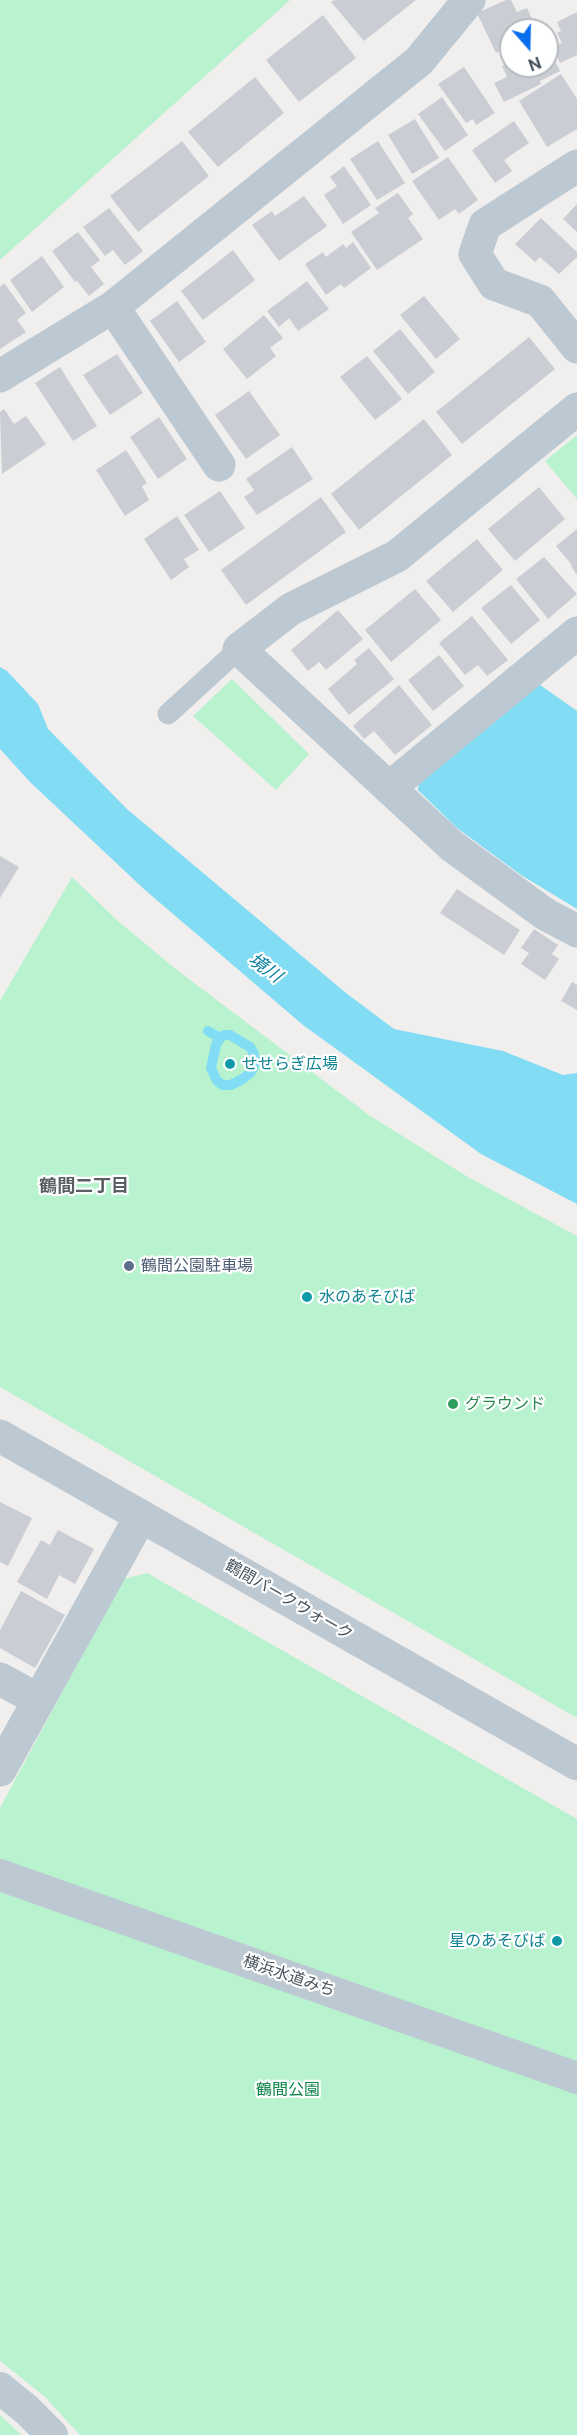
<!DOCTYPE html>
<meta charset="utf-8">
<style>
body{margin:0}
#map{position:relative;width:577px;height:2435px;overflow:hidden;background:#f1eeee;font-family:"Public Sans",sans-serif}
canvas{display:block}
.north{position:absolute;left:499px;top:18px;width:60px;height:60px;box-sizing:border-box;background:#fff;border:2px solid #b5babe;border-radius:50%;rotate:160deg;font-size:16px;font-weight:700;line-height:24px;text-align:center;color:#45525d}
.north::after{content:'';display:block;margin:auto;width:21px;height:27px;background:#0a6fef;clip-path:polygon(50% 0,100% 100%,50% 72%,0 100%)}
</style>
<div id="map">
<canvas width="577" height="2435"></canvas>
<div class="north">N</div>
</div>
<script>
const ctx = document.querySelector('canvas').getContext('2d');
ctx.lineJoin = 'round';
function fill(path, color) {
  ctx.fillStyle = color;
  ctx.fill(path, 'evenodd');
}
function shape(rows) {
  const path = new Path2D();
  for (const r of rows) {
    path.moveTo(r[0], r[1]);
    for (let i = 2; i < r.length; i += 2) path.lineTo(r[i], r[i + 1]);
  }
  return path;
}
function stroke(path, color, width, dash) {
  ctx.strokeStyle = color;
  ctx.lineWidth = width;
  ctx.lineCap = dash ? 'butt' : 'round';
  ctx.setLineDash(dash || []);
  ctx.stroke(path);
}
function drawText(font, color, halo, rows, align = 'center') {
  ctx.font = font + ' "Public Sans","Noto Sans JP",sans-serif';
  ctx.lineWidth = 4.5;
  ctx.setLineDash([]);
  ctx.textBaseline = 'middle';
  ctx.strokeStyle = halo;
  ctx.fillStyle = color;
  for (const [text, x, y, turn = 0] of rows) {
    ctx.save();
    ctx.translate(x, y);
    ctx.rotate((+turn || 0) * Math.PI / 180);
    ctx.textAlign = isNaN(turn) ? turn : align;
    if (halo) ctx.strokeText(text, 0, 0);
    ctx.fillText(text, 0, 0);
    ctx.restore();
  }
}
fill(shape([
 [0,0,290,0,0,260],
 [577,435,577,499,545,461],
 [232,679,309,754,276,790,193,716],
 [72,877,119,922,177,970,369,1115,468,1177,577,1236,577,1718,0,1387,0,1001],
 [147,1573,577,1819,577,2435,80,2435,44,2396,0,2361,0,1808,123,1579],
 [0,2415,11,2425,21,2435,0,2435]
]), '#b8f2cf');
fill(shape([
 [0,667,7,671,38,704,48,729,127,809,346,993,394,1029,503,1051,563,1075,577,1073,577,1204,481,1154,372,1075,303,1025,145,890,31,783,0,749],
 [536,682,577,711,577,909,521,875,457,828,418,790,419,778]
]), '#82dcf3');
stroke(shape([
 [208,1031,220,1038,224,1035,230,1035,250,1047,253,1052,256,1062,251,1072,244,1078,231,1085,223,1085,217,1081,211,1068,216,1045,220,1038]
]), '#82dcf3', 10);
fill(shape([
 [334,0,416,0,364,41,331,2],
 [506,0,511,0,517,12,527,8,537,30,511,30,511,46,496,53,477,13],
 [577,12,577,55,560,63,553,47,562,43,557,33,561,31,557,22],
 [323,15,356,58,299,102,266,60],
 [547,45,560,71,540,81,541,84,504,102,494,83,507,77,502,66,511,62,511,66,547,66],
 [464,67,495,113,476,125,473,119,466,123,438,84],
 [561,74,577,99,577,129,547,147,519,101],
 [255,77,284,113,218,167,188,132],
 [442,97,468,135,445,151,418,114],
 [415,119,439,158,412,174,388,135],
 [514,121,529,143,504,160,512,171,495,183,472,150],
 [182,141,209,176,138,232,110,196],
 [378,141,405,183,377,200,350,159],
 [448,157,478,200,459,214,455,209,439,220,412,181],
 [344,166,371,205,343,224,324,195,337,186,330,177],
 [398,193,413,214,408,218,423,239,377,270,351,232,379,213,375,208],
 [304,196,327,226,279,261,252,225,272,211,275,216],
 [577,204,577,232,563,219],
 [109,208,143,251,125,265,113,250,105,256,83,227],
 [541,218,577,252,577,257,559,274,540,257,535,262,515,244],
 [78,232,100,260,91,267,104,284,89,296,77,281,75,282,52,251],
 [353,242,371,268,344,288,341,284,326,295,305,264,323,252,326,257,343,244,346,248],
 [233,250,255,280,203,320,181,291],
 [42,256,64,287,32,312,10,280],
 [307,281,329,309,298,331,289,318,279,327,267,311],
 [4,283,26,313,17,320,26,332,0,349,0,287],
 [424,296,460,339,436,359,400,315],
 [177,301,206,342,179,362,150,321],
 [264,315,283,338,270,348,276,356,247,379,223,349],
 [400,329,435,372,408,394,373,351],
 [529,337,555,369,462,444,436,412],
 [117,354,143,393,110,415,83,375],
 [367,356,402,399,375,420,340,377],
 [60,367,97,426,73,441,35,383],
 [249,391,280,435,246,459,215,415],
 [4,409,14,424,26,416,46,444,2,474,0,412],
 [159,417,187,459,158,479,130,437],
 [424,419,452,455,359,530,331,494],
 [292,447,313,479,257,515,244,497,254,490,246,479],
 [126,450,147,483,142,486,149,500,125,516,96,470],
 [539,487,565,519,515,561,488,529],
 [220,491,245,528,209,552,184,515],
 [321,497,346,532,246,605,221,570],
 [177,516,199,550,184,559,189,567,171,580,144,539],
 [577,529,577,575,571,566,572,565,556,546],
 [477,539,503,570,453,612,426,581],
 [544,557,577,594,548,619,516,579],
 [511,585,540,620,511,644,481,608],
 [415,589,441,620,391,662,365,630],
 [338,610,363,639,326,670,319,662,308,671,291,650],
 [472,616,508,660,487,676,478,665,465,675,439,643],
 [369,648,394,679,349,715,328,689,357,664,354,660],
 [439,655,464,686,433,711,408,680],
 [399,685,432,725,395,755,374,731,364,739,353,726],
 [0,856,19,867,0,898],
 [457,889,520,930,504,955,440,913],
 [534,929,558,945,552,954,559,959,545,980,521,964,529,953,521,948],
 [572,982,577,985,577,1010,561,1001],
 [0,1502,32,1518,8,1566,0,1562],
 [58,1530,94,1549,75,1584,59,1575,47,1599,17,1582,41,1540,50,1545],
 [21,1591,65,1615,35,1668,0,1648,0,1630]
]), '#cacdd3');
stroke(shape([
 [168,714,239,649]
]), '#bdc9d2', 21);
stroke(shape([
 [0,1875,577,2078],
 [0,2388,27,2410,52,2435]
]), '#bdc9d2', 32);
stroke(shape([
 [577,166,485,225,475,254,494,284,540,301,577,347],
 [113,307,219,465],
 [0,376,113,307,419,61,469,0],
 [577,409,397,556,291,609,239,649,452,846,545,914,577,931],
 [389,788,577,633],
 [0,1679,39,1700],
 [0,1770,141,1516]
]), '#bdc9d2', 33);
stroke(shape([
 [0,1436,577,1764]
]), '#bdc9d2', 33);
for (const [x, y, r, color] of [
 [230,1064,6,"#0f9aa8"],
 [129,1266,6,"#5c6f8a"],
 [307,1297,6,"#0f9aa8"],
 [453,1404,6,"#2e9e5b"],
 [557,1941,6,"#0f9aa8"]
]) {
  const dot = new Path2D();
  dot.arc(x, y, r, 0, 2 * Math.PI);
  ctx.fillStyle = color;
  ctx.fill(dot);
  stroke(dot, '#fff', 2);
}
drawText('16px', '#0d838f', '#fff', [
 ["せせらぎ広場",242,1064],
 ["水のあそびば",319,1297],
 ["星のあそびば",545,1941,"right"]
], 'left');
drawText('16px', '#4e5e75', '#fff', [
 ["鶴間公園駐車場",141,1266]
], 'left');
drawText('16px', '#27864d', '#fff', [
 ["グラウンド",465,1404]
], 'left');
drawText('16px', '#45525d', '#fff', [
 ["鶴間パークウォーク",289,1600,30],
 ["横浜水道みち",289,1976,19]
]);
drawText('16px', '#0f8549', '#fff', [
 ["鶴間公園",288,2090]
]);
drawText('italic 18px', '#037d9c', '#fff', [
 ["境川",265,968,36]
]);
drawText('bold 18px', '#5a5f64', '#fff', [
 ["鶴間二丁目",84,1186]
]);
</script>
